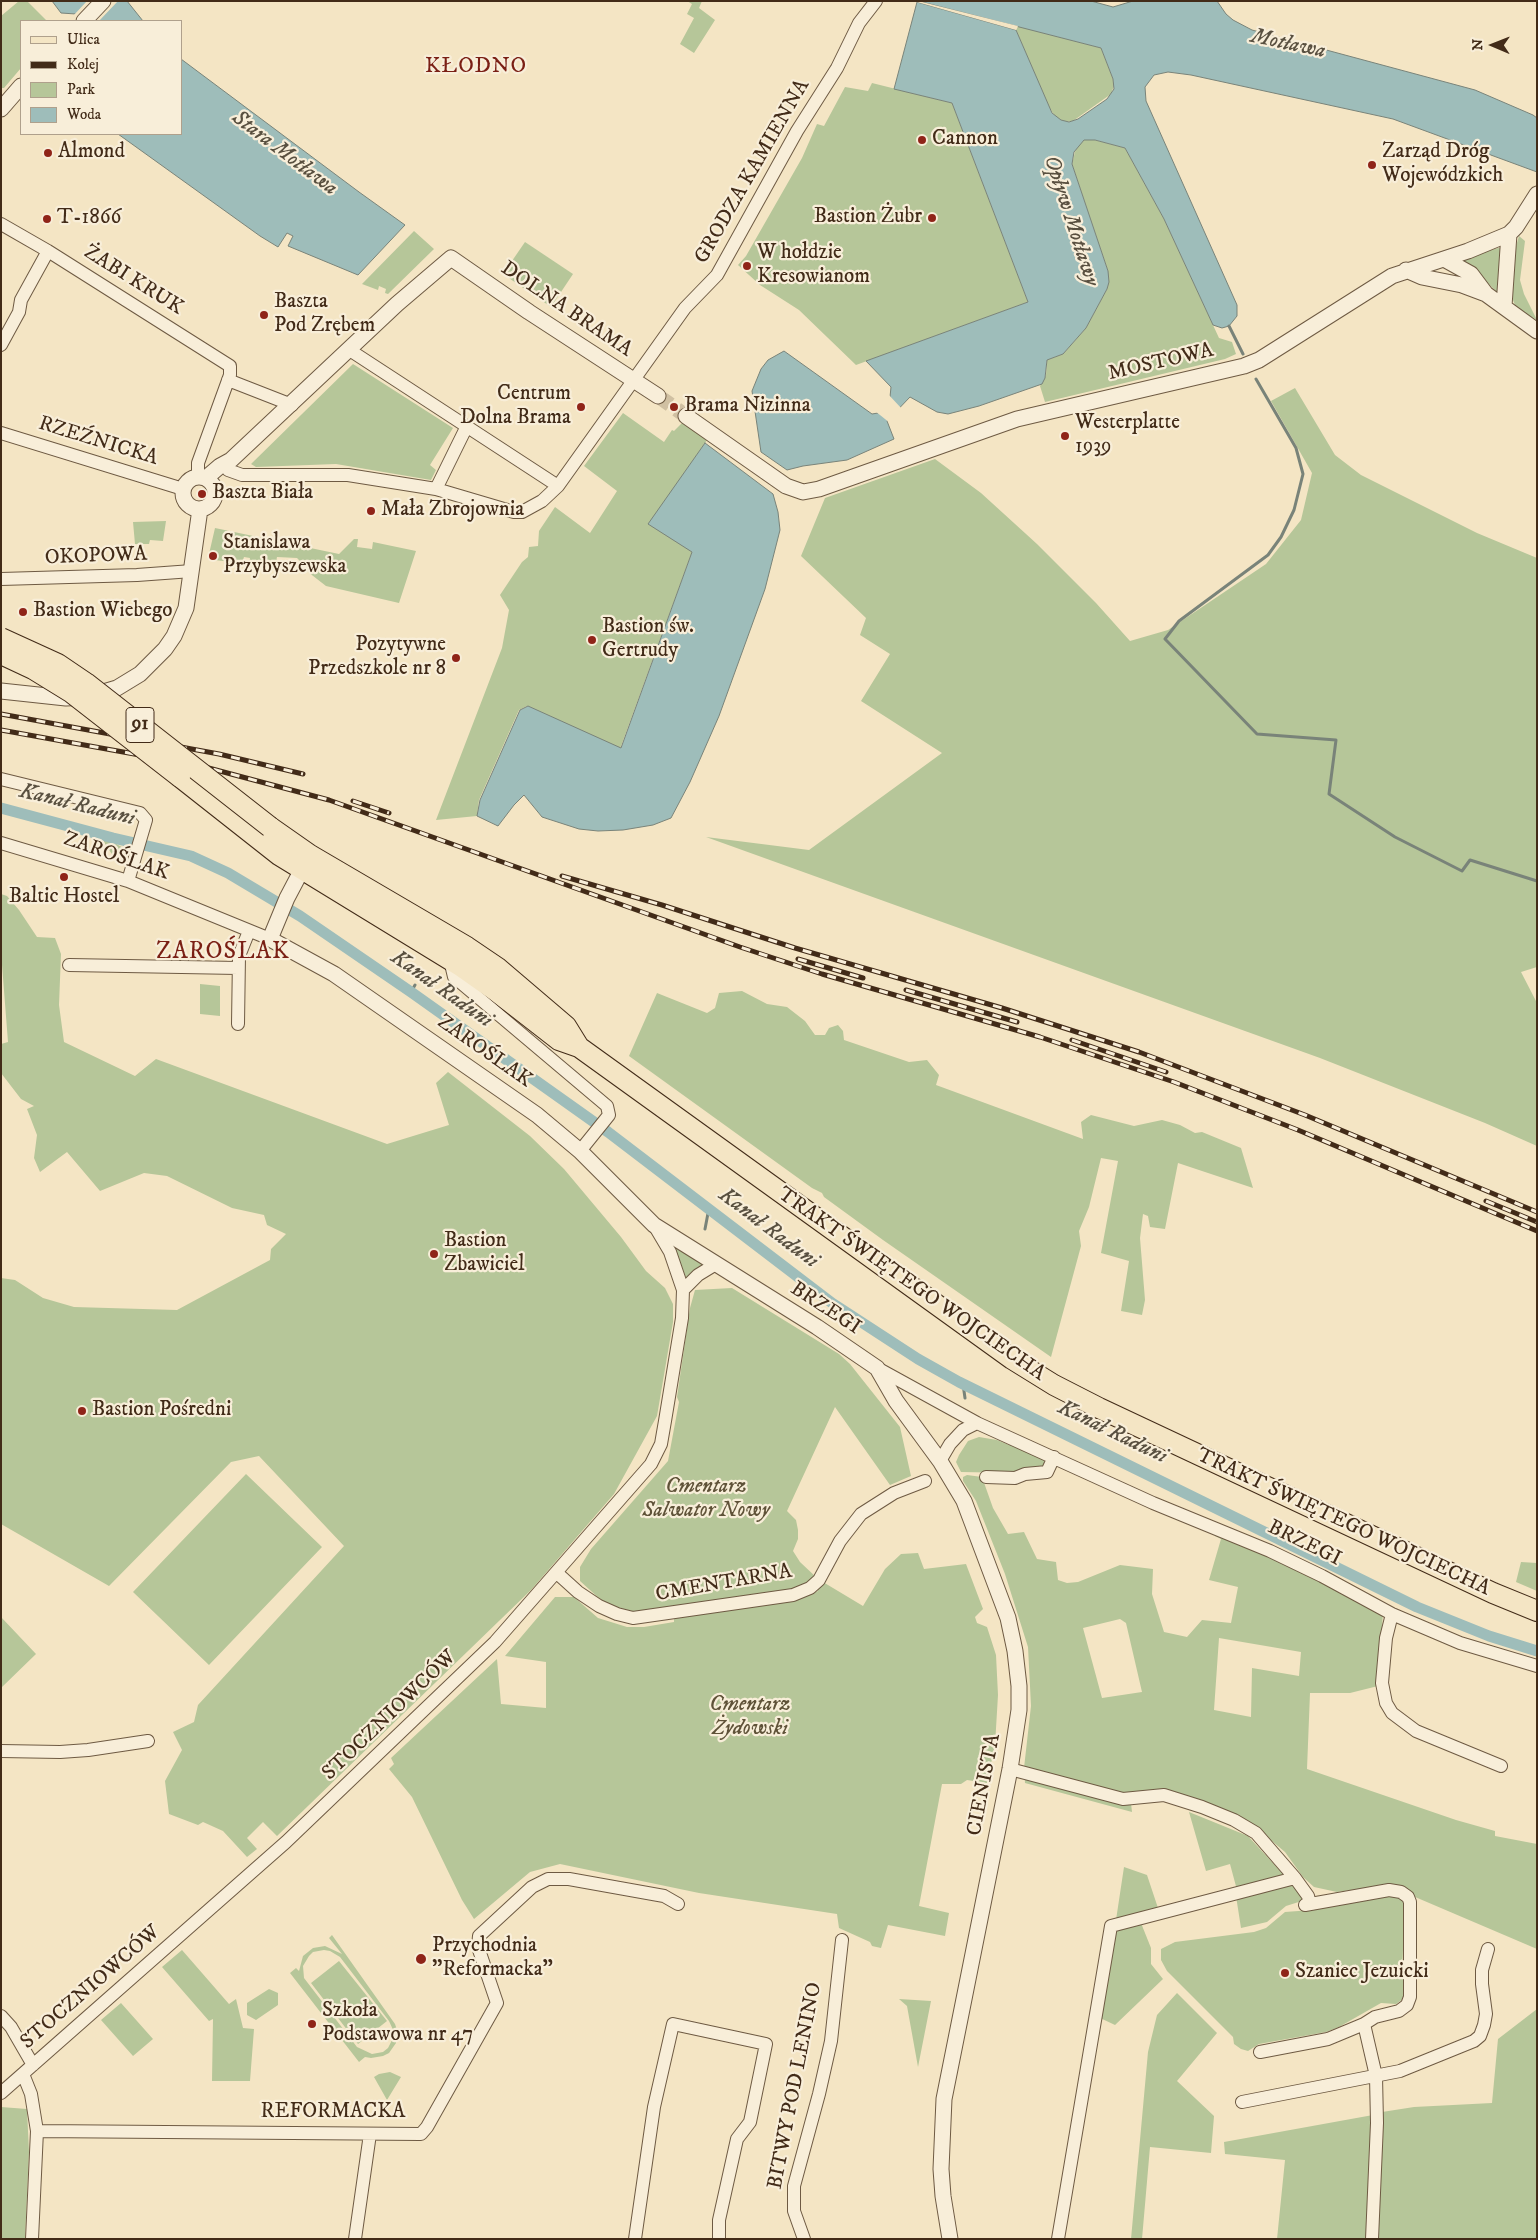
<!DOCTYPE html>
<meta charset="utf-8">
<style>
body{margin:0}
#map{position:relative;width:1538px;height:2240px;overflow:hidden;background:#f4e5c4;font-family:"IM FELL DW Pica",serif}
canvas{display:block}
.frame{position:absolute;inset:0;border:2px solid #422b18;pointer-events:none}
.legend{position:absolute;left:20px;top:20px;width:162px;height:115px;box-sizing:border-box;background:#f8eed9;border:1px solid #afa08c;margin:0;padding:6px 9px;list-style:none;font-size:15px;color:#422b18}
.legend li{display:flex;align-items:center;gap:10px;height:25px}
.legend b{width:25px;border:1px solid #afa08c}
.north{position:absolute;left:1468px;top:20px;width:50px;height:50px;-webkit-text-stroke:4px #f8eed9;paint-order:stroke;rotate:271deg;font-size:14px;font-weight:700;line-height:20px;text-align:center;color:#422b18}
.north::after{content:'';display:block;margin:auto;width:18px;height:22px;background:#422b18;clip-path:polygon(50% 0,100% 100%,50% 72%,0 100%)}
</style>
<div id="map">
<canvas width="1538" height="2240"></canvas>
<div class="frame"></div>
<ul class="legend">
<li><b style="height:6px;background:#f4e5c4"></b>Ulica</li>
<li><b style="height:6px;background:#422b18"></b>Kolej</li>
<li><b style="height:14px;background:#b6c699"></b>Park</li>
<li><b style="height:14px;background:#9ebdba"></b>Woda</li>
</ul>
<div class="north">N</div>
</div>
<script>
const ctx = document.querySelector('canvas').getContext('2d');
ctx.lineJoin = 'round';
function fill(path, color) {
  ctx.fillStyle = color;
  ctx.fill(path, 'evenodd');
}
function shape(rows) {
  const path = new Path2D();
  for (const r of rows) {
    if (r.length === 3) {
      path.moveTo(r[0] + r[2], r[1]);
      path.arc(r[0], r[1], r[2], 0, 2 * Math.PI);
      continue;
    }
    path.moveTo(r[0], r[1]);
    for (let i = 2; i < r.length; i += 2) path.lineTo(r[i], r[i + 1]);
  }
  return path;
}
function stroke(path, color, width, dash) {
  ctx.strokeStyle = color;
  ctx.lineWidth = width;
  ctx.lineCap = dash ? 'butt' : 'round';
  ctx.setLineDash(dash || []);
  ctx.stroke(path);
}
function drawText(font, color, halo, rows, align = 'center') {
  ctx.font = font + ' "IM FELL DW Pica",serif';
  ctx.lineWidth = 4.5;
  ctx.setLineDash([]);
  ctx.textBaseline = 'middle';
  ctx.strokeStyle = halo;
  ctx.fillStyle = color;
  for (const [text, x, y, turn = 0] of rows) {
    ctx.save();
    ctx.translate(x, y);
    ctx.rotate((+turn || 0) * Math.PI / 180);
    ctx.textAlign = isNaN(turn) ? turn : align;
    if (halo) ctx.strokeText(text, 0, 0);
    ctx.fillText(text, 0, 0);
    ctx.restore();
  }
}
fill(shape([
 [19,1,27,1,47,21,21,21,21,68,4,88,1,88,1,16],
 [687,1,702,1,699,8,715,20,694,53,680,44,694,18,687,14,692,4],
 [1018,26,1101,48,1113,79,1114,86,1111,94,1073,121,1065,122,1056,118,1049,107,1016,30],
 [872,83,952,103,1028,302,856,365,799,310,760,285,738,265,746,256,802,158,817,124,824,126,845,87,868,91],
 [1091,139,1125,148,1164,219,1219,338,1232,342,1236,354,1225,359,1045,402,1040,386,1046,375,1047,360,1063,354,1086,328,1107,289,1108,271,1072,164,1076,148,1084,140],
 [414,231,434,249,388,294,385,293,386,289,379,286,378,290,362,284],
 [1519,236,1525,241,1520,280,1524,294,1537,320,1516,308,1510,292,1514,253],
 [525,242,573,274,551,307,503,274],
 [1498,248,1501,248,1500,290,1497,292,1476,272,1459,262,1460,259],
 [353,364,453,428,430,465,436,470,431,480,336,464,256,467,251,464],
 [1295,388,1335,455,1361,475,1477,533,1537,558,1537,967,1521,972,1537,1003,1537,1146,1485,1123,1320,1058,706,837,809,850,942,753,861,701,890,654,860,635,866,618,801,556,825,498,935,459,981,493,1037,544,1096,603,1130,641,1168,630,1266,564,1301,520,1312,473,1271,401],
 [623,413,664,442,672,430,674,431,682,423,707,440,659,510,692,552,620,749,527,706,519,710,479,800,477,816,436,820,502,648,509,610,500,595,522,562,528,557,529,547,538,546,539,531,555,507,590,533,617,491,584,466],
 [166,521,163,541,150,540,149,544,135,544,133,522],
 [215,528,339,554,354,539,358,539,357,547,372,549,373,542,416,551,399,603,326,586,308,572,306,567,297,558,277,557,275,567,272,568,249,565,250,558,244,557,242,563,214,560,213,555,209,554],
 [102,839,111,841,127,850,119,865],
 [1,894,7,896,19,910,37,937,55,938,61,954,59,1005,64,1042,135,1076,156,1059,387,1144,449,1125,436,1083,448,1072,530,1136,564,1169,621,1237,646,1271,665,1288,673,1304,673,1322,657,1416,614,1494,531,1590,277,1836,263,1822,247,1838,257,1849,247,1857,223,1831,203,1822,198,1825,169,1814,165,1781,182,1750,173,1732,194,1722,198,1705,344,1546,259,1456,231,1462,109,1586,1,1524,1,1278,15,1280,43,1298,74,1307,177,1310,270,1260,271,1249,286,1234,267,1225,264,1215,232,1208,167,1176,144,1173,100,1191,67,1152,40,1172,34,1158,37,1135,27,1109,34,1106,21,1099,1,1073,1,1044,8,1042,1,952],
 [200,984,220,986,220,1016,200,1014],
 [742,991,767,1004,787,1007,805,1021,815,1035,825,1035,829,1028,838,1025,843,1031,844,1040,909,1062,927,1060,939,1075,936,1085,1083,1139,1081,1122,1091,1115,1134,1126,1162,1120,1180,1125,1195,1133,1202,1132,1241,1148,1253,1188,1178,1163,1165,1229,1150,1227,1148,1216,1143,1214,1140,1238,1145,1300,1142,1315,1121,1311,1129,1261,1101,1253,1118,1161,1101,1158,1089,1207,1079,1231,1081,1246,1051,1357,883,1240,824,1197,822,1193,812,1188,629,1056,657,993,707,1013,715,1008,719,993],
 [674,1246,704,1264,686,1278],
 [732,1288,839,1354,850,1364,900,1427,911,1476,890,1485,835,1407,787,1511,796,1520,798,1530,798,1539,793,1551,800,1562,817,1578,802,1588,640,1613,619,1608,601,1600,580,1581,580,1567,591,1549,668,1461,679,1402,677,1397,690,1308,695,1290],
 [979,1437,997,1440,1009,1445,1010,1444,1044,1459,1045,1466,1016,1473,961,1472,956,1462,959,1455,968,1441],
 [246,1474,322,1547,209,1665,133,1592],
 [967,1475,982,1477,993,1508,1008,1534,1024,1532,1037,1559,1056,1562,1058,1580,1067,1583,1078,1582,1120,1565,1153,1569,1152,1594,1164,1632,1187,1637,1202,1620,1231,1623,1238,1587,1209,1580,1221,1539,1215,1536,1216,1533,1232,1538,1383,1612,1378,1686,1350,1693,1310,1693,1307,1769,1456,1820,1495,1831,1495,1836,1537,1844,1537,1949,1387,1885,1337,1892,1314,1887,1303,1877,1285,1852,1247,1820,1210,1804,1130,1794,1132,1812,1025,1783,1024,1768,1031,1706,1028,1647,1005,1574,976,1501,963,1481,963,1477],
 [1120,1619,1126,1623,1142,1692,1102,1698,1083,1628],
 [1219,1638,1301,1652,1299,1676,1252,1668,1251,1717,1214,1710],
 [918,1553,924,1569,966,1564,983,1609,975,1617,977,1623,987,1627,996,1655,998,1695,995,1745,987,1783,967,1780,961,1784,942,1784,919,1906,949,1913,945,1936,888,1925,881,1948,872,1946,870,1942,839,1928,837,1914,699,1893,560,1864,530,1872,474,1919,462,1900,412,1797,389,1769,394,1764,391,1758,497,1659,501,1704,546,1708,546,1662,505,1656,555,1597,574,1597,598,1618,627,1627,644,1627,674,1622,674,1618,807,1595,818,1591,818,1586,823,1582,863,1606,885,1569,901,1554],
 [1521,1562,1537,1563,1537,1591,1516,1582],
 [1,1617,36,1654,1,1688],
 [1189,1812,1248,1836,1283,1874,1278,1879,1237,1890,1230,1864,1206,1871],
 [1124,1867,1147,1875,1159,1911,1116,1920],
 [1292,1883,1305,1900,1286,1906,1267,1922,1241,1928,1236,1896],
 [1389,1893,1401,1896,1405,1902,1402,1974,1406,1988,1403,1999,1396,2004,1381,2003,1339,2027,1326,2032,1259,2044,1248,2051,1241,2049,1234,2044,1233,2037,1167,1971,1161,1960,1161,1949,1175,1942,1254,1932,1266,1928,1285,1912,1312,1910],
 [1141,1923,1151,1948,1151,1964,1163,1979,1115,2025,1098,2017,1114,1932],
 [332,1935,395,2024,397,2030,396,2043,389,2053,383,2056,371,2058,365,2057,359,2062,290,1973,296,1968,299,1971,303,1956,313,1948,325,1946,342,1954,329,1938],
 [324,1950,330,1951,340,1957,389,2021,394,2032,393,2038,388,2048,383,2052,372,2054,357,2047,304,1978,303,1966,309,1956,313,1952],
 [182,1950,229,2004,236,1999,243,2028,254,2029,250,2081,212,2081,213,2019,209,2021,162,1967],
 [339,1961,387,2021,358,2044,311,1983],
 [269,1989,278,1993,278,2005,256,2020,247,2015,247,2003],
 [1177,1993,1217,2033,1177,2081,1214,2116,1211,2153,1150,2147,1142,2239,1131,2239,1148,2052,1157,2015],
 [899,1999,931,2001,918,2067,907,2006],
 [121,2003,153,2039,133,2056,101,2020],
 [1537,2009,1537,2239,1377,2239,1382,2112,1414,2107,1492,2103,1498,2039],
 [390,2072,401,2077,387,2100,374,2077,379,2074],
 [1,2107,27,2109,29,2152,25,2239,1,2239],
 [1373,2115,1368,2239,1277,2239,1285,2160,1225,2154,1224,2142]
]), '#b6c699');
const water = shape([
 [52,1,127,1,143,21,85,21,76,14,61,13,52,1],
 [918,1,1091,1,1113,7,1133,1,1217,1,1226,14,1233,20,1252,30,1475,90,1533,115,1537,118,1537,172,1393,119,1191,75,1168,72,1154,75,1145,87,1146,101,1237,305,1237,316,1229,326,1222,328,1213,325,1164,219,1125,148,1095,140,1084,140,1074,152,1072,164,1108,271,1109,282,1107,289,1086,328,1063,354,1047,360,1045,378,1042,384,979,406,948,414,937,412,910,397,887,421,894,439,847,460,803,466,787,470,761,452,752,391,761,369,768,360,784,351,872,414,878,413,890,397,891,387,866,361,1028,302,952,103,894,89,917,2,1016,30,1052,113,1061,120,1069,122,1078,119,1107,99,1114,89,1113,79,1101,48,918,1],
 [181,59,359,192,405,225,358,275,288,246,293,236,287,233,278,247,260,236,118,134,181,134,181,59],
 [705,443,773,494,778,512,780,530,765,589,719,716,690,782,671,818,653,825,623,830,598,831,579,829,542,817,524,795,514,805,498,826,477,816,480,800,520,710,528,706,621,748,692,552,648,524,705,443]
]);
fill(water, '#9ebdba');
stroke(water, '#798379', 1);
fill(shape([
 [87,1,118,1,99,21,81,21,73,16],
 [917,2,918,1,1018,26,1016,30],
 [888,394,902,409,890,423,875,411]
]), '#f4e5c4');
stroke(shape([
 [1229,326,1243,354],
 [1256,379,1296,448,1303,474,1294,510,1281,537,1268,555,1179,621,1165,639,1257,734,1336,740,1329,794,1395,837,1462,871,1470,860,1537,881],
 [411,992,415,985],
 [705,1229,709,1208],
 [963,1384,965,1398]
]), '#798379', 3);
stroke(shape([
 [1,808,113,838,191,856,228,873,300,916,411,992,608,1132,832,1303,918,1359,959,1382,1417,1607,1489,1636,1537,1651]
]), '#9ebdba', 11);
stroke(shape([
 [658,396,686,416]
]), '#d0c0a2', 15, [15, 8]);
const minor = shape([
 [1,224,48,251,230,366,230,375,198,463,198,476],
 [1,345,19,312,21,300,48,251],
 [348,349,558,486],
 [228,380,292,405],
 [1,433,183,489],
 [228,470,242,475,348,475,436,489,514,512,522,512,542,501,558,486,685,308,717,275,797,131,837,68,859,23,876,1],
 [436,489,467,426],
 [1,579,137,575,192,571],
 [1,779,140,813,146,820,128,881],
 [1,843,128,881,270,939],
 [450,960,454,977,607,1106,609,1115,580,1151],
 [69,965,238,968],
 [238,1024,239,956,249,931],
 [683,1290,698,1275,716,1264],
 [877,1368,977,1423,1153,1503,1270,1551,1322,1576,1392,1614,1460,1643,1537,1666],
 [940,1461,950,1444,963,1430,977,1423],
 [986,1477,1015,1478,1025,1474,1047,1472,1054,1457],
 [557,1573,578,1592,599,1606,617,1614,633,1618,793,1595,810,1588,819,1580,840,1541,861,1514,894,1493,925,1481],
 [1392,1614,1386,1638,1382,1683,1386,1703,1392,1713,1416,1731,1501,1766],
 [1,1751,60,1752,88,1750,148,1741],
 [1010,1769,1123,1799,1164,1795,1202,1807,1234,1820,1256,1833,1295,1878,1308,1896,1310,1904],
 [1305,1905,1389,1890,1401,1892,1408,1897,1410,1902,1410,1997,1407,2005,1399,2011,1375,2017,1364,2024,1376,2076,1377,2123,1372,2239],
 [1,2016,11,2027,33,2065],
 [1260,2052,1328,2039,1364,2024],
 [23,2074,31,2094,37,2131,32,2239],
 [1,2093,286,1842,495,1642,651,1464,661,1444,665,1421,682,1318,683,1290,670,1252,654,1225],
 [1242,2102,1400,2071,1474,2041,1480,2036,1484,2025,1486,2014,1482,1984,1482,1970,1488,1949],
 [37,2131,421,2134,427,2127,497,2003,478,1947,479,1936,532,1887,548,1879,569,1879,664,1896,678,1904],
 [355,2239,370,2134],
 [635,2239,654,2107,673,2024,766,2044,750,2122,737,2139,719,2220,719,2239],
 [804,2239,794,2211,794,2186,819,2094,831,2041,842,1940],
 [1058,2239,1111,1926,1295,1878]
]);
const tertiary = shape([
 [84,21,103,1],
 [1,109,21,86],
 [1444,259,1471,274,1486,294],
 [1406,270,1422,277,1462,285,1486,294,1537,331],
 [1504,306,1509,234],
 [686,416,786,486,803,492,819,489,1017,419,1244,366,1259,360,1392,276,1468,251,1509,234,1516,227,1537,194],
 [199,493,16],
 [206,478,220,466,231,460,397,304,451,258,529,312,658,396],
 [1,691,66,698,87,697,117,688,140,674,165,649,174,636,186,608,200,509],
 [307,860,287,898,270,939,334,974,537,1115,580,1151,654,1225,817,1327,877,1368,896,1401,940,1461,964,1501,1008,1618,1015,1651,1019,1686,1019,1710,1010,1769,944,2099,941,2169,943,2196,950,2239]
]);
const primary = shape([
 [180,777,279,855,462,967,496,991,559,1040,579,1047,1012,1359,1054,1385,1099,1408,1493,1593,1537,1611],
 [270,827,310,855,467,947,498,968,566,1026,579,1047]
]);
stroke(minor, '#6e5a43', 14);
stroke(tertiary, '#6e5a43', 17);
stroke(primary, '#422b18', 22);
stroke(minor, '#f8eed9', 12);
stroke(tertiary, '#f8eed9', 15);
stroke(primary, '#f4e5c4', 20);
const rail = shape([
 [1,714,219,754,303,774],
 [1,730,201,766,329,800,740,947,822,974,1040,1037,1174,1082,1298,1130,1537,1231],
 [353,801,389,813],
 [562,876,662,905,795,948,1002,1008,1139,1052,1305,1115,1537,1212],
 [798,959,863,978],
 [906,990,1017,1022],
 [1072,1040,1166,1072],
 [1486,1201,1537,1222]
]);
stroke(rail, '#422b18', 5);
stroke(rail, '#f8eed9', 3, [9]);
const primaryBridge = shape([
 [1,638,58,664,86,683,270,827],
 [1,654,33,669,72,693,180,777]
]);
stroke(primaryBridge, '#422b18', 22, []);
stroke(primaryBridge, '#f4e5c4', 20);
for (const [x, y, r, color] of [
 [922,140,5,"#8f2418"],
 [48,153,5,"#8f2418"],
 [1372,165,5,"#8f2418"],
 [932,218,5,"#8f2418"],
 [47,219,5,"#8f2418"],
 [747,266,5,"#8f2418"],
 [264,315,5,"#8f2418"],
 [581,407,5,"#8f2418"],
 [674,407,5,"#8f2418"],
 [1065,436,5,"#8f2418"],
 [202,494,5,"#8f2418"],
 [371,511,5,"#8f2418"],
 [213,556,5,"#8f2418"],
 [23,612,5,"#8f2418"],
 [592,640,5,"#8f2418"],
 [456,658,5,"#8f2418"],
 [64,877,5,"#8f2418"],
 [434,1254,5,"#8f2418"],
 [82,1411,5,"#8f2418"],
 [421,1959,6,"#8f2418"],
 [1285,1973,5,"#8f2418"],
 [312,2024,5,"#8f2418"]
]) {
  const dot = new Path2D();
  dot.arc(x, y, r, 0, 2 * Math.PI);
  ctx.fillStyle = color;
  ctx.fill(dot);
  stroke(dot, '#f8eed9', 2);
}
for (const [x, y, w] of [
 [140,725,28]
]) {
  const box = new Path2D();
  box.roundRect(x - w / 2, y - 17.5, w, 35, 4);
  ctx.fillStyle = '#f8eed9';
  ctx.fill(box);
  stroke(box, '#422b18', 1);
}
drawText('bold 20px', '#422b18', null, [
 ["91",140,725]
]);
drawText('21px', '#422b18', '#f8eed9', [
 ["Cannon",932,140],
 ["Almond",58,153],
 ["Zarząd Dróg",1382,153],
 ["Wojewódzkich",1382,177],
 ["Bastion Żubr",922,218,"right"],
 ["T-1866",57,219],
 ["W hołdzie",757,254],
 ["Kresowianom",757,278],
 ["Baszta",274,303],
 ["Pod Zrębem",274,327],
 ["Centrum",571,395,"right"],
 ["Dolna Brama",571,419,"right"],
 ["Brama Nizinna",684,407],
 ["Westerplatte",1075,424],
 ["1939",1075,448],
 ["Baszta Biała",212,494],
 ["Mała Zbrojownia",381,511],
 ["Stanislawa",223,544],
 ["Przybyszewska",223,568],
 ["Bastion Wiebego",33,612],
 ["Bastion św.",602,628],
 ["Gertrudy",602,652],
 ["Pozytywne",446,646,"right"],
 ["Przedszkole nr 8",446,670,"right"],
 ["Baltic Hostel",64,898,"center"],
 ["Bastion",444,1242],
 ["Zbawiciel",444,1266],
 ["Bastion Pośredni",92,1411],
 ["Przychodnia",432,1947],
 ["\"Reformacka\"",432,1971],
 ["Szaniec Jezuicki",1295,1973],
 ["Szkoła",322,2012],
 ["Podstawowa nr 47",322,2036]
], 'left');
drawText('21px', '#422b18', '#f8eed9', [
 ["GRODZA KAMIENNA",753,172,-60],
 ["ŻABI KRUK",133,281,32],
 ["DOLNA BRAMA",566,310,34],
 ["MOSTOWA",1161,363,-13],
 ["RZEŹNICKA",98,442,17],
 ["OKOPOWA",96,557,-2],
 ["ZAROŚLAK",116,857,19],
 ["ZAROŚLAK",484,1052,35],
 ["TRAKT ŚWIĘTEGO WOJCIECHA",911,1285,35],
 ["BRZEGI",825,1309,33],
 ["TRAKT ŚWIĘTEGO WOJCIECHA",1343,1523,25],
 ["BRZEGI",1304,1544,26],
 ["CMENTARNA",724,1584,-10],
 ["STOCZNIOWCÓW",390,1716,-44],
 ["CIENISTA",985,1785,-79],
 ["STOCZNIOWCÓW",91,1988,-41],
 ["BITWY POD LENINO",796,2086,-79],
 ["REFORMACKA",333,2113]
]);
drawText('italic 21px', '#5f5238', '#f8eed9', [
 ["Cmentarz",706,1488],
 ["Salwator Nowy",706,1512],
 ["Cmentarz",750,1706],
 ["Żydowski",750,1730]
]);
drawText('italic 22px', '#595040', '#f8eed9', [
 ["Motława",1288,45,12],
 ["Stara Motława",284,154,37],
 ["Opływ Motławy",1070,221,72],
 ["Kanał Raduni",77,806,14],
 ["Kanał Raduni",441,990,35],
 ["Kanał Raduni",768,1229,37],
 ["Kanał Raduni",1112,1433,26]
]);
ctx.letterSpacing = '1px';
drawText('22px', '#7a1f14', '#f8eed9', [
 ["KŁODNO",476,67]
]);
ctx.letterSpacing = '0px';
ctx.letterSpacing = '1px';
drawText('24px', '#7a1f14', '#f8eed9', [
 ["ZAROŚLAK",223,953]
]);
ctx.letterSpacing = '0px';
</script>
